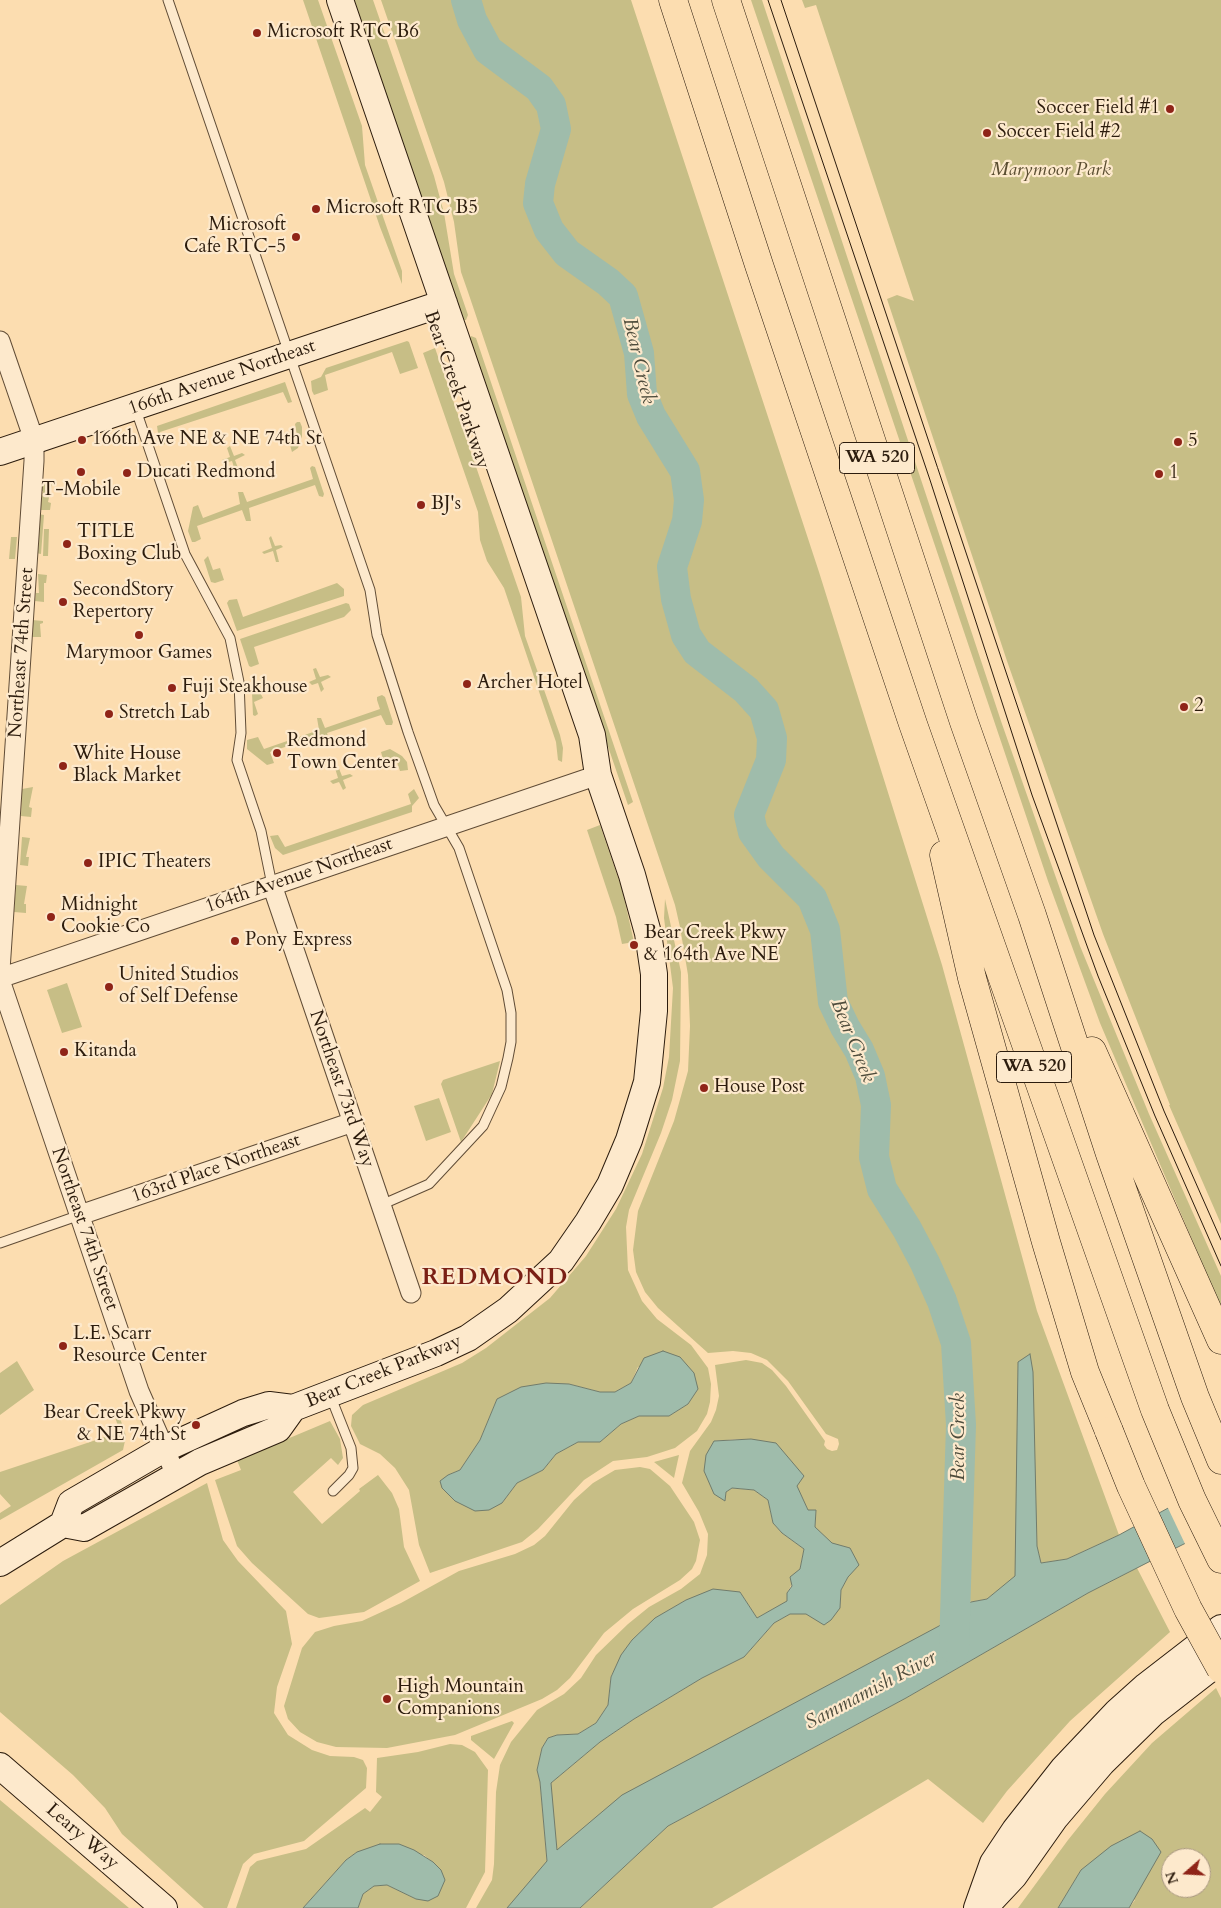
<!DOCTYPE html>
<style>
body{margin:0}
#map{position:relative;width:1221px;height:1908px;overflow:hidden;background:#fcddb0;font-family:Cardo,serif}
canvas{display:block}
.north{position:absolute;left:1161px;top:1848px;width:50px;height:50px;box-sizing:border-box;background:#fde9cc;border:1px solid #a99780;border-radius:50%;rotate:251deg;font-size:14px;font-weight:700;line-height:20px;text-align:center;color:#2c1c0d}
.north::after{content:'';display:block;margin:auto;width:18px;height:22px;background:#8f2418;clip-path:polygon(50% 0,100% 100%,50% 72%,0 100%)}
</style>
<div id="map">
<canvas width="1221" height="1908"></canvas>
<div class="north">N</div>
</div>
<script>
const ctx = document.querySelector('canvas').getContext('2d');
ctx.lineJoin = 'round';
function fill(path, color) {
  ctx.fillStyle = color;
  ctx.fill(path, 'evenodd');
}
function shape(rows) {
  const path = new Path2D();
  for (const r of rows) {
    path.moveTo(r[0], r[1]);
    for (let i = 2; i < r.length; i += 2) path.lineTo(r[i], r[i + 1]);
  }
  return path;
}
function stroke(path, color, width, dash) {
  ctx.strokeStyle = color;
  ctx.lineWidth = width;
  ctx.lineCap = dash ? 'butt' : 'round';
  ctx.setLineDash(dash || []);
  ctx.stroke(path);
}
function drawText(font, color, halo, rows, align = 'center') {
  ctx.font = font + ' Cardo,serif';
  ctx.lineWidth = 4.5;
  ctx.setLineDash([]);
  ctx.textBaseline = 'middle';
  ctx.strokeStyle = halo;
  ctx.fillStyle = color;
  for (const [text, x, y, turn = 0] of rows) {
    ctx.save();
    ctx.translate(x, y);
    ctx.rotate((+turn || 0) * Math.PI / 180);
    ctx.textAlign = isNaN(turn) ? turn : align;
    if (halo) ctx.strokeText(text, 0, 0);
    ctx.fillText(text, 0, 0);
    ctx.restore();
  }
}
fill(shape([
 [303,0,318,0,362,126,365,165,402,271,402,284,380,227],
 [352,0,373,0,434,176,444,213,454,274,468,315,466,320,463,320],
 [381,0,631,0,819,572,942,965,1037,1311,1119,1535,1067,1559,1041,1563,1037,1546,1035,1489,1018,1362,1016,1576,987,1599,970,1602,939,1626,509,1908,476,1908,492,1880,494,1864,496,1792,500,1765,511,1742,537,1710,564,1694,581,1678,596,1655,628,1624,649,1607,681,1589,700,1574,707,1555,708,1534,699,1512,682,1483,690,1451,711,1422,716,1410,719,1396,715,1365,746,1360,762,1363,772,1370,786,1386,825,1441,824,1445,827,1449,832,1451,837,1450,839,1444,838,1439,826,1434,788,1381,767,1360,751,1353,733,1351,708,1353,658,1308,645,1292,636,1272,633,1250,638,1211,674,1121,688,1071,690,1026,688,975,680,927,675,905,468,292,461,272,454,222,444,182],
 [739,1439,751,1439,796,1486,808,1510,816,1510,815,1527,832,1544,850,1548,848,1577,841,1590,840,1608,790,1614,774,1623,744,1657,702,1678,634,1719,600,1742,551,1783,547,1860,540,1782,537,1770,542,1748,548,1738,557,1735,578,1734,596,1723,608,1705,611,1676,632,1640,656,1618,686,1600,740,1592,757,1618,787,1602,787,1593,800,1569,804,1549,782,1533,773,1523,768,1500,754,1490,732,1488,726,1492,725,1501,714,1441],
 [751,0,762,0,1002,724,1080,946,1149,1114,1221,1276,1221,1308,1100,1023,1048,881],
 [802,0,1221,0,1221,1224,1169,1105,1170,1105,1103,934,1007,661,887,299,897,295,914,301,816,5,805,8],
 [471,336,476,338,633,802,628,805,469,340],
 [407,341,409,342,418,368,400,374,392,352,325,375,328,390,314,395,312,391,311,381,321,377,326,368],
 [435,348,521,597,525,636,560,735,563,748,562,762,558,760,556,742,504,588,487,561,480,540,478,512,423,353],
 [285,382,292,402,288,403,283,392,160,432,165,444,160,446,157,426],
 [297,422,300,422,302,427,302,436,298,448,292,452,288,438,297,435,295,424],
 [230,446,234,456,242,453,245,455,235,460,238,468,235,470,232,461,225,463,222,460,230,457,227,448],
 [312,466,315,467,324,494,323,497,319,496,315,485,249,508,251,521,246,521,242,510,197,526,201,539,195,542,192,542,188,531,193,507,198,505,203,518,240,504,238,492,243,492,247,502,313,479,310,468],
 [41,483,52,484,48,502,51,503,50,510,40,510,43,491,41,491],
 [38,514,44,515,41,554,36,553],
 [44,529,49,529,48,556,43,556],
 [271,536,275,546,281,545,283,547,276,550,279,562,276,562,273,551,264,554,262,552,272,548,269,538],
 [11,537,17,537,15,559,9,559],
 [208,556,213,570,220,568,224,580,215,583,211,582,204,560],
 [38,574,47,575,46,583,44,583,44,602,35,601,36,593,39,593],
 [337,583,344,589,344,596,237,631,227,603,229,600,237,599,243,617],
 [346,603,349,604,351,610,344,617,254,647,259,664,251,667,249,666,240,639],
 [32,620,43,621,43,623,40,624,41,637,32,637],
 [316,668,320,677,328,675,331,677,321,682,324,689,321,692,318,683,312,685,309,682,316,679,313,669],
 [256,685,263,698,254,702,258,714,255,716,253,715,252,693],
 [382,695,385,697,393,722,392,725,386,725,381,715,327,733,330,742,326,744,321,735,270,752,274,763,267,765,247,749,247,740,258,737,264,749,319,730,317,718,321,718,325,728,380,709,377,700,377,697],
 [390,749,402,756,407,762,408,770,400,771,397,762,385,766,381,752],
 [338,766,342,776,350,774,353,776,343,780,346,788,343,790,339,782,333,784,330,781,338,778,335,768],
 [33,787,29,807,32,808,31,817,21,816,22,789],
 [414,789,419,798,412,806,412,812,283,855,275,848,270,836,278,835,285,847,411,804,408,794],
 [600,825,622,889,634,942,622,944,616,917,587,830],
 [22,837,30,838,26,857,29,857,28,866,20,865],
 [16,885,27,886,24,904,26,904,26,913,14,912],
 [665,899,681,972,680,1061,672,1100,661,1133,629,1210,626,1227,628,1270,642,1301,657,1319,691,1345,708,1368,711,1384,710,1402,707,1414,697,1431,675,1448,647,1457,613,1461,584,1480,538,1529,522,1542,430,1573,419,1545,409,1490,395,1468,380,1454,360,1444,351,1426,352,1415,363,1405,462,1363,486,1348,550,1298,586,1256,616,1209,642,1154,663,1088,669,1057,673,988,664,918],
 [638,1367,698,1389,688,1404,669,1416,639,1416,621,1424,600,1442,578,1442,556,1454,543,1470,517,1483,502,1503,448,1475,460,1470,480,1440,497,1399,569,1384,600,1392,615,1392,631,1383],
 [67,983,82,1027,62,1033,47,990],
 [500,1061,492,1094,461,1142,441,1084,443,1080],
 [439,1098,451,1132,426,1141,414,1106],
 [17,1361,34,1390,0,1415,0,1373],
 [119,1415,126,1436,123,1450,0,1520,0,1513,11,1506,0,1494,0,1472,120,1432,115,1417],
 [330,1421,340,1439,343,1458,338,1465,331,1458,293,1492,322,1524,360,1491,359,1489,378,1475,392,1493,399,1509,404,1547,420,1581,364,1612,319,1618,308,1614,252,1563,237,1546,215,1480,241,1470,237,1460],
 [679,1455,674,1478,654,1462],
 [640,1467,650,1469,670,1486,694,1522,700,1540,696,1561,692,1569,680,1580,633,1609,604,1633,570,1678,557,1690,542,1699,455,1735,387,1748,336,1747,317,1742,300,1732,288,1719,284,1706,302,1648,315,1632,334,1626,362,1621,401,1603,459,1571,515,1554,534,1545,545,1536,574,1500,593,1483,615,1470],
 [207,1483,223,1540,238,1561,286,1611,292,1644,277,1687,274,1713,288,1735,312,1750,330,1756,354,1757,363,1760,367,1768,366,1788,304,1841,254,1854,243,1864,227,1908,204,1908,122,1834,105,1808,73,1775,0,1712,0,1605,63,1561],
 [1137,1568,1170,1632,1070,1721,1007,1791,983,1823,928,1779,712,1908,580,1908,668,1826,906,1698,1088,1593],
 [1216,1688,1221,1698,1221,1908,1129,1908,1135,1900,1081,1870,1058,1908,1018,1908,1068,1840,1105,1794,1152,1743],
 [1171,1858,1201,1858,1201,1888,1171,1888],
 [512,1721,514,1723,494,1759,471,1740,471,1736],
 [450,1744,462,1745,475,1752,488,1770,485,1872,466,1908,358,1908,363,1894,374,1886,387,1885,416,1899,441,1870,424,1855,357,1852,346,1860,303,1908,236,1908,250,1867,257,1861,306,1849,365,1808,370,1812,382,1797,376,1792,377,1758,418,1752],
 [0,1800,129,1908,0,1908]
]), '#c7be86');
const water = shape([
 [663,1351,680,1357,694,1373,698,1389,688,1404,669,1416,639,1416,621,1424,600,1442,578,1442,556,1454,543,1470,517,1483,502,1503,489,1510,475,1511,455,1501,442,1488,440,1481,448,1475,460,1470,480,1440,497,1399,521,1387,546,1383,569,1384,600,1392,615,1392,631,1383,644,1358,663,1351],
 [1030,1354,1033,1372,1037,1546,1041,1563,1067,1559,1119,1535,1221,1479,1221,1525,1088,1593,906,1698,668,1826,580,1908,507,1908,547,1861,540,1782,537,1770,542,1748,548,1738,557,1735,578,1734,596,1723,608,1705,611,1677,621,1655,632,1640,655,1618,686,1600,713,1589,740,1592,757,1618,787,1601,787,1593,792,1586,790,1577,800,1569,804,1549,782,1533,773,1523,768,1500,754,1490,732,1488,726,1492,725,1501,714,1494,704,1471,706,1455,714,1441,751,1439,776,1443,804,1476,797,1486,808,1510,816,1510,815,1527,832,1543,850,1548,859,1565,848,1577,841,1590,840,1608,831,1620,824,1625,806,1614,790,1614,774,1623,744,1657,702,1678,634,1719,600,1742,551,1783,557,1850,622,1795,939,1626,971,1602,987,1599,1015,1576,1018,1362,1030,1354],
 [1140,1831,1152,1839,1161,1852,1129,1908,1058,1908,1081,1870,1111,1846,1140,1831],
 [380,1844,399,1844,414,1850,433,1862,441,1870,445,1880,438,1896,428,1901,416,1899,387,1885,374,1886,363,1894,358,1908,303,1908,346,1860,357,1852,380,1844]
]);
fill(water, '#9fbcab');
stroke(water, '#717c6c', 1);
fill(shape([
 [1221,1476,1221,1528,1186,1546,1167,1506]
]), '#fcddb0');
stroke(shape([
 [466,0,472,20,488,50,539,88,551,105,556,129,540,184,538,203,549,230,567,253,608,282,623,296,639,353,642,394,651,416,685,471,689,500,687,521,672,567,676,599,686,635,697,652,746,690,764,710,772,738,771,760,749,815,753,832,771,857,812,898,825,930,833,1002,845,1027,859,1050,870,1076,876,1105,874,1157,882,1189,907,1229,925,1263,942,1301,956,1343,961,1425,954,1648]
]), '#9fbcab', 30);
const lane = shape([
 [168,0,370,590,377,635,408,732,434,805,459,848,507,990,511,1013,511,1042,508,1058,501,1087,483,1126,429,1184,381,1205],
 [136,410,185,554,230,638,239,682,241,733,237,760,261,831,272,885],
 [0,1243,80,1215],
 [330,1395,351,1448,353,1468,349,1475,333,1491]
]);
const street = shape([
 [0,341,34,440,34,461,0,970],
 [272,885,411,1293],
 [0,978,598,775],
 [0,980,139,1391,176,1475],
 [80,1215,353,1122]
]);
const secondary = shape([
 [0,452,444,303],
 [63,1524,84,1528,200,1462,278,1429,293,1408],
 [0,1563,63,1524,71,1503,164,1449,243,1413,269,1405,293,1408,436,1353,468,1338,508,1310,561,1261,588,1222,610,1185,629,1140,647,1082,654,1011,654,974,648,933,632,875,598,775,592,735,340,0],
 [0,1766,164,1908],
 [977,1908,993,1863,1015,1830,1063,1769,1117,1712,1146,1686,1221,1628],
 [984,1908,1014,1876,1055,1818,1102,1763,1153,1713,1221,1660]
]);
const highway = shape([
 [673,0,759,265,913,724,1155,1410,1192,1500,1221,1559],
 [726,0,964,722,1032,915,1110,1154,1195,1397,1221,1460],
 [944,855,972,978,1046,1242,1085,1372,1109,1431],
 [1092,1051,1221,1340]
]);
stroke(lane, '#604c36', 11);
stroke(street, '#604c36', 21);
stroke(secondary, '#2c1c0d', 28);
stroke(highway, '#2c1c0d', 29);
stroke(lane, '#fde9cc', 9);
stroke(street, '#fde9cc', 19);
stroke(secondary, '#fde9cc', 26);
stroke(highway, '#fcddb0', 28);
stroke(shape([
 [768,0,930,480,1032,795,1098,976,1155,1116,1221,1266],
 [781,0,1094,935,1164,1111,1221,1240]
]), '#2c1c0d', 1);
const highwayBridge = shape([
 [1109,1431,1131,1486,1188,1609,1221,1669]
]);
stroke(highwayBridge, '#2c1c0d', 29, []);
stroke(highwayBridge, '#fcddb0', 28);
for (const [x, y, r, color] of [
 [257,33,5,"#8f2418"],
 [1170,109,5,"#8f2418"],
 [987,133,5,"#8f2418"],
 [316,209,5,"#8f2418"],
 [296,237,5,"#8f2418"],
 [82,440,5,"#8f2418"],
 [1178,442,5,"#8f2418"],
 [81,472,5,"#8f2418"],
 [127,473,5,"#8f2418"],
 [1159,474,5,"#8f2418"],
 [421,505,5,"#8f2418"],
 [67,544,5,"#8f2418"],
 [63,602,5,"#8f2418"],
 [139,635,5,"#8f2418"],
 [467,684,5,"#8f2418"],
 [172,688,5,"#8f2418"],
 [1184,707,5,"#8f2418"],
 [109,714,5,"#8f2418"],
 [277,753,5,"#8f2418"],
 [63,766,5,"#8f2418"],
 [88,863,5,"#8f2418"],
 [51,917,5,"#8f2418"],
 [235,941,5,"#8f2418"],
 [634,945,5,"#8f2418"],
 [109,987,5,"#8f2418"],
 [64,1052,5,"#8f2418"],
 [704,1088,5,"#8f2418"],
 [63,1346,5,"#8f2418"],
 [196,1425,5,"#8f2418"],
 [387,1699,5,"#8f2418"]
]) {
  const dot = new Path2D();
  dot.arc(x, y, r, 0, 2 * Math.PI);
  ctx.fillStyle = color;
  ctx.fill(dot);
  stroke(dot, '#fde9cc', 2);
}
for (const [x, y, w] of [
 [877,458,75],
 [1034,1067,75]
]) {
  const box = new Path2D();
  box.roundRect(x - w / 2, y - 15.5, w, 31, 4);
  ctx.fillStyle = '#fde9cc';
  ctx.fill(box);
  stroke(box, '#2c1c0d', 1);
}
drawText('bold 18px', '#2c1c0d', null, [
 ["WA 520",877,458],
 ["WA 520",1034,1067]
]);
drawText('19px', '#2c1c0d', '#fde9cc', [
 ["Microsoft RTC B6",267,33],
 ["Soccer Field #1",1160,109,"right"],
 ["Soccer Field #2",997,133],
 ["Microsoft RTC B5",326,209],
 ["Microsoft",286,226,"right"],
 ["Cafe RTC-5",286,248,"right"],
 ["166th Ave NE & NE 74th St",92,440],
 ["5",1188,442],
 ["Ducati Redmond",137,473],
 ["1",1169,474],
 ["T-Mobile",81,491,"center"],
 ["BJ's",431,505],
 ["TITLE",77,533],
 ["Boxing Club",77,555],
 ["SecondStory",73,591],
 ["Repertory",73,613],
 ["Marymoor Games",139,654,"center"],
 ["Archer Hotel",477,684],
 ["Fuji Steakhouse",182,688],
 ["2",1194,707],
 ["Stretch Lab",119,714],
 ["Redmond",287,742],
 ["Town Center",287,764],
 ["White House",73,755],
 ["Black Market",73,777],
 ["IPIC Theaters",98,863],
 ["Midnight",61,906],
 ["Cookie Co",61,928],
 ["Bear Creek Pkwy",644,934],
 ["& 164th Ave NE",644,956],
 ["Pony Express",245,941],
 ["United Studios",119,976],
 ["of Self Defense",119,998],
 ["Kitanda",74,1052],
 ["House Post",714,1088],
 ["L.E. Scarr",73,1335],
 ["Resource Center",73,1357],
 ["Bear Creek Pkwy",186,1414,"right"],
 ["& NE 74th St",186,1436,"right"],
 ["High Mountain",397,1688],
 ["Companions",397,1710]
], 'left');
drawText('italic 19px', '#5a4d31', '#fde9cc', [
 ["Marymoor Park",1051,171]
]);
drawText('19px', '#2c1c0d', '#fde9cc', [
 ["166th Avenue Northeast",222,378,-19],
 ["Bear Creek Parkway",456,390,71],
 ["Northeast 74th Street",22,653,-86],
 ["164th Avenue Northeast",299,876,-19],
 ["Northeast 73rd Way",341,1089,71],
 ["163rd Place Northeast",216,1169,-19],
 ["Northeast 74th Street",84,1229,71],
 ["Bear Creek Parkway",384,1372,-22],
 ["Leary Way",82,1837,41]
]);
drawText('italic 20px', '#4e4c3c', '#fde9cc', [
 ["Bear Creek",638,361,77],
 ["Bear Creek",852,1041,68],
 ["Bear Creek",959,1437,-90],
 ["Sammamish River",871,1691,-28]
]);
ctx.letterSpacing = '1px';
drawText('bold 24px', '#7a1f14', '#fde9cc', [
 ["REDMOND",495,1278]
]);
ctx.letterSpacing = '0px';
</script>
